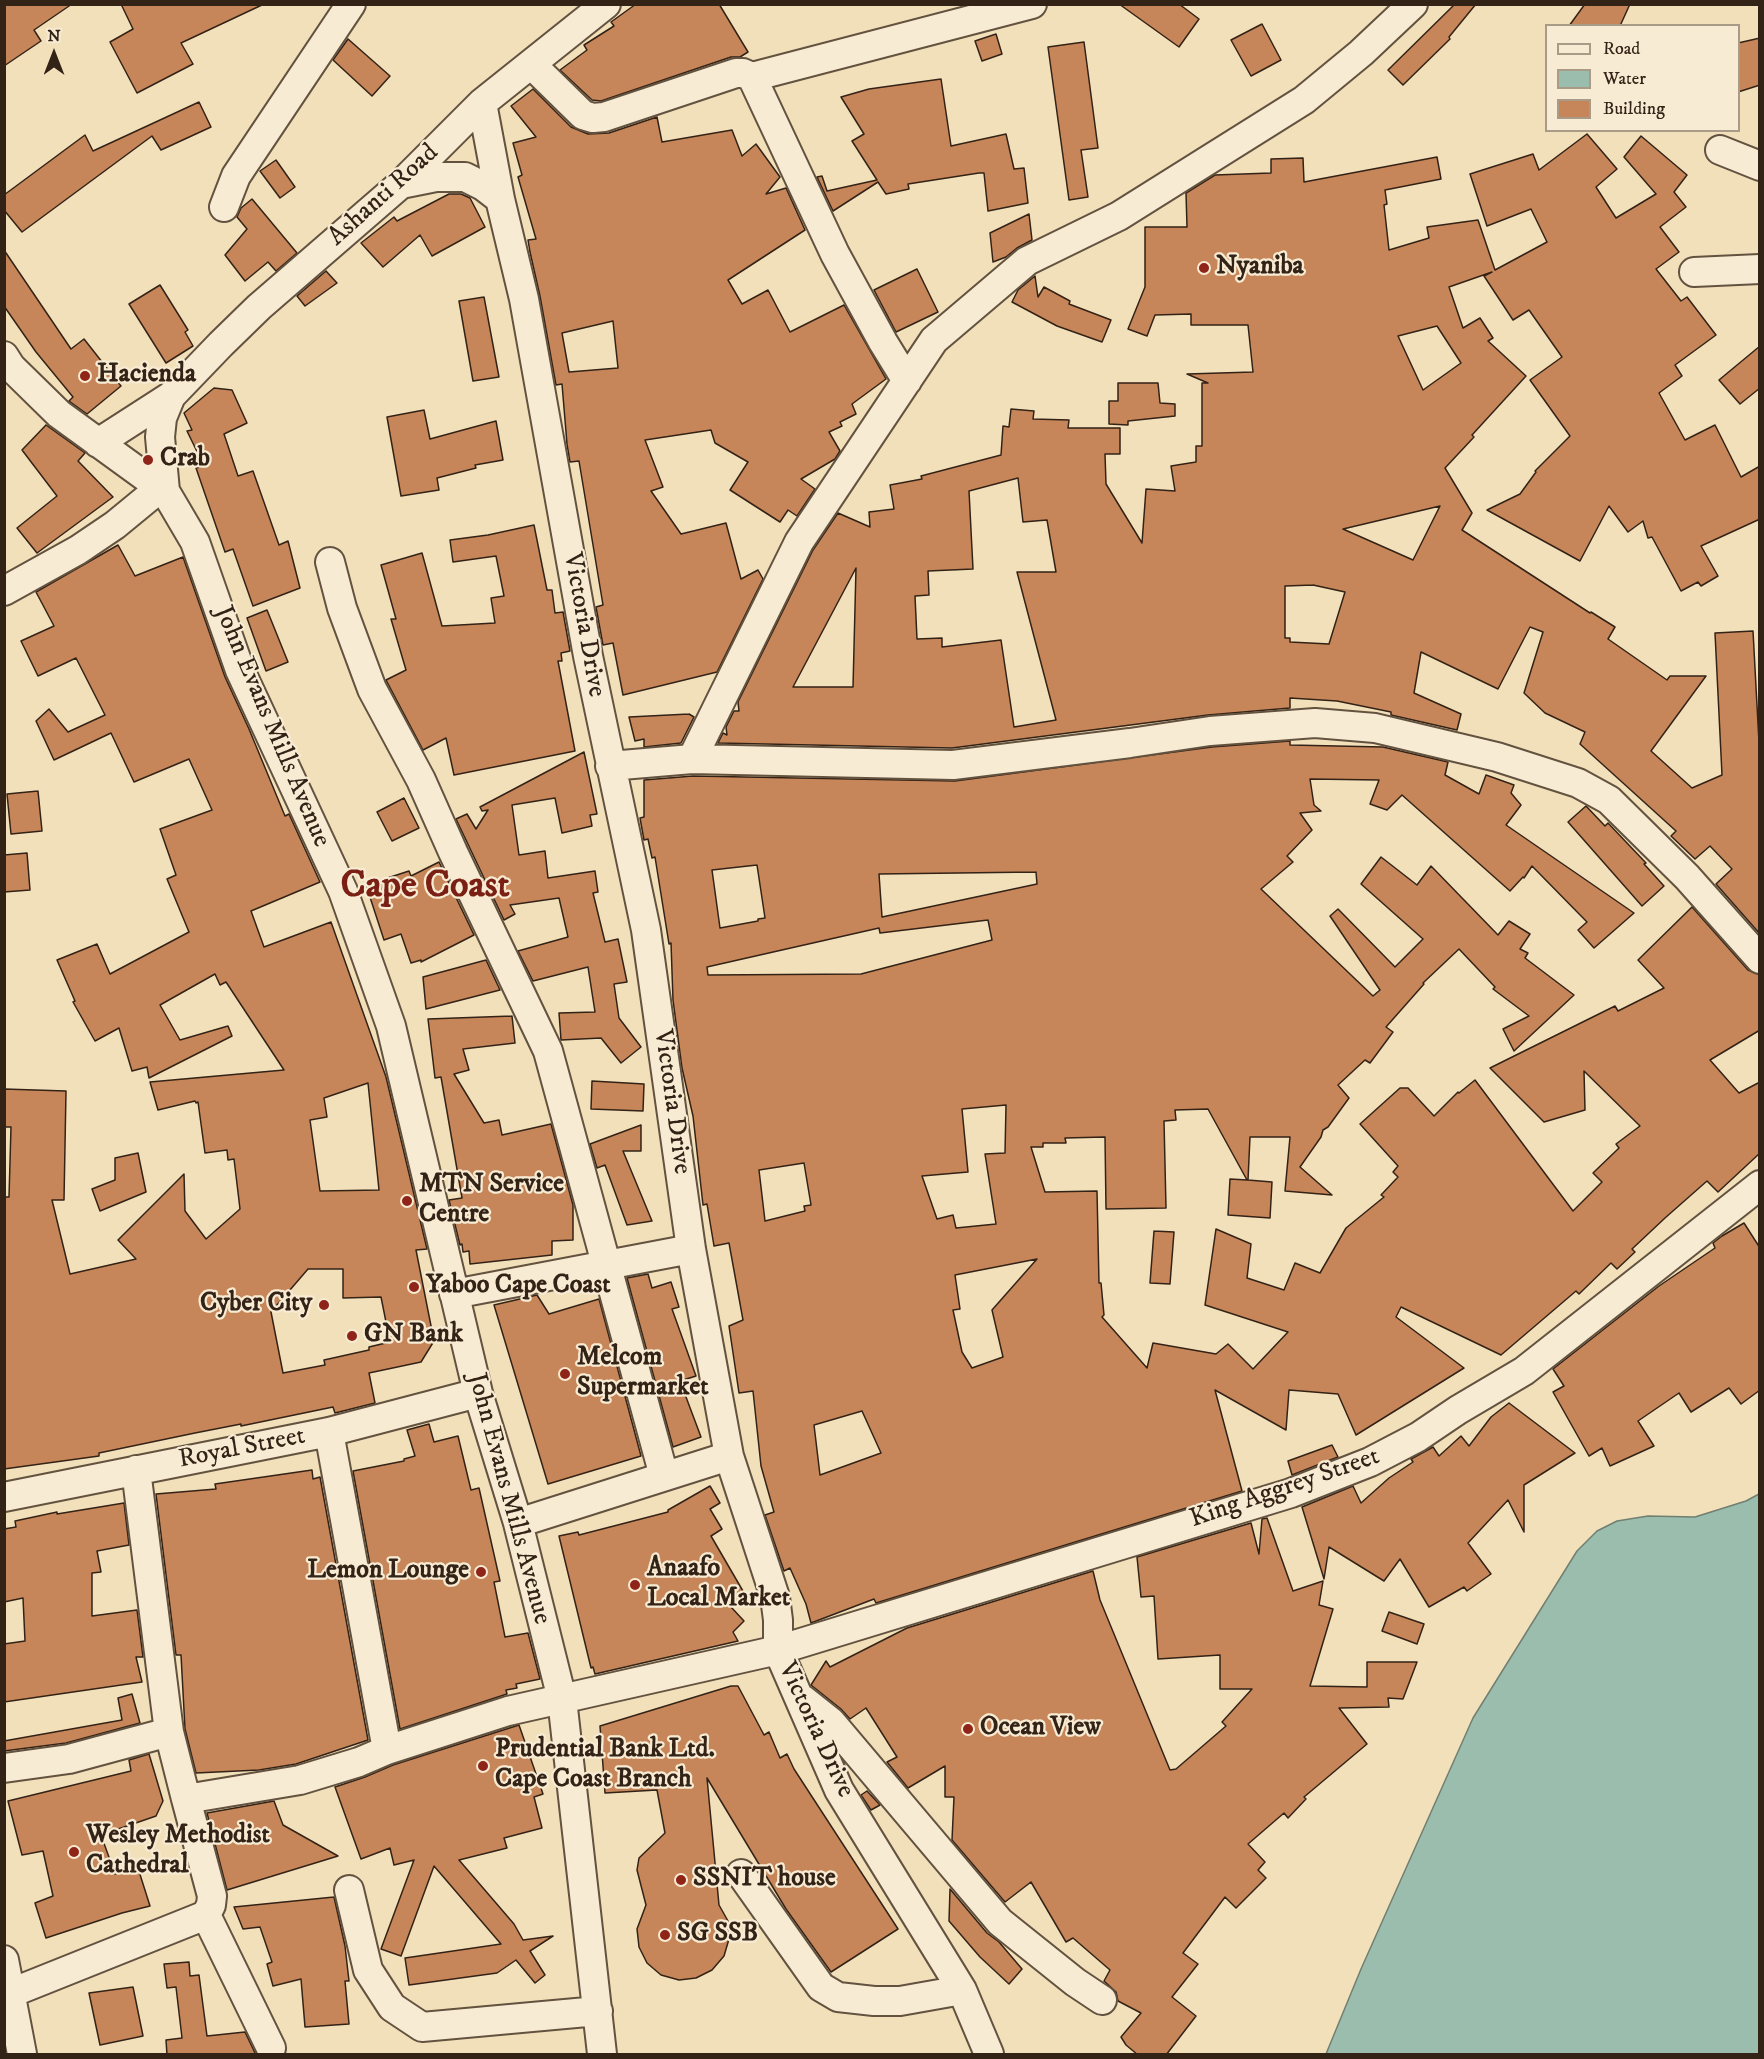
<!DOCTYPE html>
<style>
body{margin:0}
#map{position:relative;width:1764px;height:2059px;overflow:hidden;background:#f2e0bb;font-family:"IM FELL DW Pica",serif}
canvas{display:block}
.frame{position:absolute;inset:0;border:6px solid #332216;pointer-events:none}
.legend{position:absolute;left:1545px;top:24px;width:195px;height:108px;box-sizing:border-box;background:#f7ebd3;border:2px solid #a99b87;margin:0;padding:8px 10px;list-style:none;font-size:18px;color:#332216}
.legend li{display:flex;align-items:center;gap:12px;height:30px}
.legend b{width:30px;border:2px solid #a99b87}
.north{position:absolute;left:24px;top:24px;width:60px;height:60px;-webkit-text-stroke:4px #f7ebd3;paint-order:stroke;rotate:0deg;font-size:16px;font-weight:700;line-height:24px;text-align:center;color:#332216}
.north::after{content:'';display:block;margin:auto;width:21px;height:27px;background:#332216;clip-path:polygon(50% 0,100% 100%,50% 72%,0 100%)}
</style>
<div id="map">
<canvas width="1764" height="2059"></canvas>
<div class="frame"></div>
<ul class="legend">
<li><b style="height:8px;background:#f7ebd3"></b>Road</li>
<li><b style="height:16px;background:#9bbdae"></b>Water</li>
<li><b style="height:16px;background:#c78659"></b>Building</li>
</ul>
<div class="north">N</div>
</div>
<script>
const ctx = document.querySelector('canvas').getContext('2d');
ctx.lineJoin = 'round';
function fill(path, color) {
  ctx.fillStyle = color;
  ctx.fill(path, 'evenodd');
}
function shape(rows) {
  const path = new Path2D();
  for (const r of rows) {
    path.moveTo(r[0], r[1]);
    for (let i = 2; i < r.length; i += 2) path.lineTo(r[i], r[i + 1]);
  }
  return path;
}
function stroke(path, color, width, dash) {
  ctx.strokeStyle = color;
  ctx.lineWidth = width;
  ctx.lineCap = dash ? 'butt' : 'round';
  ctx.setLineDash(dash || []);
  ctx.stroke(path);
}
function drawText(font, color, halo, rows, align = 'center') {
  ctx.font = font + ' "IM FELL DW Pica",serif';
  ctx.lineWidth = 4.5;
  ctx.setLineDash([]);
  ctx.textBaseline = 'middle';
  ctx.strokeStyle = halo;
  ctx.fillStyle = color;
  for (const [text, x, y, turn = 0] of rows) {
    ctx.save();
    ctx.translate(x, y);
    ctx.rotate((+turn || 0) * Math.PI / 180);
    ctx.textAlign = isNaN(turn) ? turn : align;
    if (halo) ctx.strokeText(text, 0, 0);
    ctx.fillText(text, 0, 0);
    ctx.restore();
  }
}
const water = shape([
 [1759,1494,1759,2054,1326,2054,1361,1969,1473,1718,1577,1551,1597,1531,1617,1521,1648,1516,1695,1517,1746,1501,1759,1494]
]);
fill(water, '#9bbdae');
stroke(water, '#717f71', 1.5);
const building = shape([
 [4,4,72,4,34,30,41,41,4,66,4,4],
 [121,4,264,4,181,43,193,64,137,93,110,42,133,29,121,4],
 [636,4,719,4,748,52,740,57,731,57,601,101,592,100,560,70,587,50,584,45,614,26,611,22,636,4],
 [1119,4,1179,4,1199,19,1179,47,1119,4],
 [1455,4,1476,4,1449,37,1450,39,1403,85,1388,70,1455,4],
 [1585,4,1630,4,1620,26,1569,26,1585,4],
 [1262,24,1281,60,1251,76,1231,40,1262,24],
 [996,34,1002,54,982,61,975,41,996,34],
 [1760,38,1760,85,1738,92,1738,43,1760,38],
 [348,39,390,76,372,96,333,60,348,39],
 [1084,42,1098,148,1081,150,1088,197,1069,200,1048,47,1084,42],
 [941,79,951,146,1006,134,1014,169,1024,168,1028,203,988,211,984,173,979,173,908,184,909,189,886,194,878,182,833,211,817,177,822,176,827,191,877,180,852,141,864,134,841,97,869,89,941,79],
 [533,89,571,127,588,134,609,133,657,117,662,142,732,130,742,156,756,144,780,177,766,194,786,188,805,230,728,280,742,304,768,290,790,332,844,305,886,379,852,404,856,414,840,422,842,426,829,432,840,451,835,459,801,479,815,489,797,516,788,510,780,522,730,490,748,462,715,443,711,430,645,440,663,487,651,491,681,534,726,523,741,579,758,570,763,579,717,672,623,695,613,643,603,645,596,607,603,605,579,461,570,462,567,444,562,384,556,385,540,296,530,252,528,240,536,239,518,177,522,175,513,143,536,137,511,106,533,89],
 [613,321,618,368,569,372,562,333,613,321],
 [199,102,211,127,161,150,152,136,22,232,4,210,4,195,85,135,93,151,199,102],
 [1587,134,1617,169,1596,187,1616,218,1656,194,1624,157,1641,136,1687,175,1674,192,1686,207,1660,227,1679,252,1656,269,1681,301,1687,297,1716,335,1675,365,1682,376,1659,393,1685,440,1715,425,1741,477,1760,466,1760,519,1701,546,1718,576,1701,586,1698,582,1681,591,1652,537,1648,538,1643,521,1628,532,1609,506,1580,561,1487,510,1520,494,1536,472,1535,471,1570,436,1530,380,1562,357,1529,310,1513,320,1484,276,1492,272,1449,287,1463,328,1480,318,1493,338,1488,341,1526,376,1472,435,1474,437,1445,468,1472,513,1462,530,1590,613,1591,612,1615,627,1608,639,1667,680,1670,676,1706,676,1651,751,1692,788,1722,775,1715,633,1753,631,1760,761,1760,934,1716,884,1732,869,1710,846,1695,859,1671,836,1676,831,1580,744,1585,732,1545,713,1524,693,1543,632,1530,627,1498,689,1421,652,1414,693,1461,714,1457,730,1391,715,1391,712,1337,701,1290,698,1290,708,1208,715,952,748,718,743,723,733,727,735,726,727,734,711,739,711,738,702,813,550,838,513,870,527,869,512,894,509,890,485,922,479,921,476,1001,455,1003,426,1009,427,1011,409,1034,411,1033,419,1069,420,1068,428,1120,428,1120,454,1105,454,1106,484,1142,543,1146,489,1175,491,1171,466,1196,462,1196,446,1202,446,1202,383,1208,383,1187,374,1253,372,1248,325,1191,325,1191,314,1155,315,1147,336,1128,329,1145,287,1145,227,1187,227,1186,193,1215,175,1271,173,1271,159,1303,158,1304,182,1437,157,1441,179,1385,190,1387,204,1384,205,1389,250,1429,238,1427,227,1478,220,1495,270,1547,242,1531,209,1487,226,1470,174,1533,154,1539,170,1587,134],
 [1437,326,1461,363,1423,390,1398,336,1437,326],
 [1018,478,1023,522,1047,520,1056,572,1017,572,1056,720,1014,727,1001,640,942,647,942,638,917,639,915,596,929,595,928,571,973,569,969,491,1018,478],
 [1440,506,1413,560,1343,529,1440,506],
 [856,568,853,687,793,687,856,568],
 [1313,585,1345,592,1329,644,1290,642,1290,638,1285,638,1285,586,1313,585],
 [276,160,295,187,280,198,260,171,276,160],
 [449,194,461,194,470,198,485,227,432,256,420,235,383,267,361,243,394,217,397,221,449,194],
 [252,199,297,253,276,271,268,262,245,281,225,255,247,229,237,217,241,208,252,199],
 [1029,214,1032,240,1017,248,1006,257,993,262,990,233,1029,214],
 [4,250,71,349,84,339,121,386,87,414,69,401,73,397,36,352,4,306,4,250],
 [917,269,938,312,896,332,874,290,917,269],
 [326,271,337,283,305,306,297,296,326,271],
 [1035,276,1038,297,1044,287,1070,301,1069,304,1111,320,1102,342,1057,326,1012,302,1018,290,1035,276],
 [160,285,188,330,185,332,193,346,166,363,129,304,160,285],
 [484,297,499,377,473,381,459,301,484,297],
 [1760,346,1760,388,1740,404,1719,380,1760,346],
 [1118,383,1158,383,1160,403,1175,404,1175,416,1128,421,1128,425,1109,424,1109,401,1118,401,1118,383],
 [214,388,232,390,247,423,224,434,238,476,253,471,279,545,288,541,300,588,253,606,233,549,225,552,196,468,204,466,187,431,192,430,184,413,214,388],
 [424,410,430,439,496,421,503,460,475,465,476,468,437,478,439,490,401,496,387,417,424,410],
 [46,425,85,453,78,461,113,497,37,553,17,528,57,496,22,450,46,425],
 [534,525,547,590,552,590,555,613,563,612,570,651,561,653,562,661,558,661,575,751,454,775,446,738,423,750,386,680,406,670,391,619,396,619,381,565,422,553,442,626,495,623,491,598,504,596,496,556,453,562,450,540,488,535,534,525],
 [118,545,135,576,183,557,225,677,249,729,285,816,289,814,320,882,251,911,264,947,331,922,386,1077,427,1249,416,1250,434,1341,421,1362,369,1373,375,1403,335,1413,333,1407,241,1426,241,1424,195,1433,99,1453,99,1456,4,1469,4,1197,9,1197,11,1127,4,1127,4,1089,66,1091,64,1200,52,1200,70,1274,136,1259,118,1240,184,1174,185,1211,206,1239,240,1209,234,1159,228,1160,227,1150,205,1153,198,1102,196,1103,195,1101,158,1110,150,1082,284,1070,226,982,220,985,215,974,160,1005,180,1040,228,1026,232,1036,149,1078,147,1067,132,1071,119,1028,95,1041,73,1002,75,1001,57,960,97,944,110,974,189,932,167,879,176,875,160,829,212,810,189,759,134,782,111,733,54,760,36,721,49,709,68,732,105,715,76,658,38,676,21,641,54,626,36,592,118,545],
 [368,1083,379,1190,320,1191,310,1120,327,1117,324,1098,368,1083],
 [308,1269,343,1269,343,1298,381,1297,390,1342,369,1347,369,1350,324,1360,325,1365,283,1373,271,1312,308,1269],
 [267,610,288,662,266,671,247,618,267,610],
 [689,714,694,717,681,743,644,747,644,739,635,741,629,717,689,714],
 [1290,741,1290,745,1383,747,1448,762,1445,775,1479,794,1486,775,1514,785,1511,793,1521,805,1506,825,1634,913,1594,948,1578,930,1587,922,1532,866,1524,878,1523,877,1510,891,1402,795,1387,810,1370,804,1379,780,1310,779,1314,805,1321,811,1300,813,1312,830,1287,856,1293,862,1261,889,1373,996,1380,990,1330,916,1338,909,1395,967,1423,939,1361,884,1381,857,1417,885,1431,866,1498,935,1509,921,1530,934,1520,949,1528,953,1525,958,1574,995,1514,1051,1503,1029,1529,1016,1493,989,1495,987,1459,949,1423,983,1424,984,1386,1027,1393,1032,1370,1063,1365,1060,1338,1085,1349,1098,1328,1127,1323,1130,1321,1137,1300,1167,1332,1195,1285,1191,1290,1137,1250,1137,1248,1180,1272,1182,1270,1218,1228,1215,1230,1179,1247,1180,1208,1109,1175,1110,1176,1120,1164,1121,1166,1208,1106,1209,1105,1137,1065,1138,1066,1143,1043,1143,1043,1147,1031,1147,1045,1192,1097,1191,1099,1283,1101,1283,1104,1315,1102,1317,1147,1368,1153,1343,1216,1354,1228,1344,1253,1369,1288,1332,1205,1305,1216,1229,1251,1244,1247,1278,1284,1290,1295,1263,1320,1273,1346,1228,1384,1197,1381,1195,1398,1177,1393,1172,1398,1166,1360,1124,1400,1088,1408,1088,1434,1116,1458,1092,1459,1093,1475,1080,1573,1211,1602,1182,1593,1173,1619,1148,1616,1144,1640,1126,1584,1071,1585,1110,1544,1122,1490,1068,1615,1006,1618,1011,1664,988,1638,960,1692,907,1748,970,1760,975,1760,1030,1710,1060,1739,1093,1760,1082,1760,1153,1718,1192,1707,1181,1665,1218,1632,1249,1635,1252,1617,1269,1611,1263,1579,1294,1576,1291,1501,1355,1401,1307,1396,1317,1464,1368,1356,1435,1338,1394,1289,1390,1286,1430,1215,1390,1242,1491,876,1603,874,1599,811,1623,806,1604,790,1568,784,1571,765,1515,774,1512,761,1466,753,1391,739,1393,729,1326,743,1320,729,1243,714,1246,707,1204,703,1205,693,1116,682,1068,673,1000,671,943,669,944,655,857,652,858,648,839,644,840,640,818,644,817,644,780,693,776,955,781,1212,747,1290,741],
 [757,865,765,918,758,919,758,921,720,928,712,870,757,865],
 [1036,872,1037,884,882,917,879,874,1036,872],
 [988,920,992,940,861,974,708,975,707,967,879,928,880,933,988,920],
 [1006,1105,1005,1153,985,1154,996,1224,956,1228,953,1215,937,1219,922,1176,968,1172,962,1109,1006,1105],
 [804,1163,811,1205,804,1206,805,1211,765,1221,759,1170,804,1163],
 [1037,1259,992,1310,1003,1357,972,1368,962,1352,953,1310,960,1309,955,1275,1037,1259],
 [862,1411,881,1453,820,1475,814,1425,862,1411],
 [584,752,597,814,590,815,592,826,562,833,555,798,512,805,519,855,545,851,548,878,595,871,598,892,593,893,605,942,618,939,627,982,614,984,619,1018,641,1047,621,1063,601,1038,561,1040,559,1013,595,1012,588,967,533,981,518,951,568,937,559,898,510,905,515,914,504,920,456,819,467,814,476,829,488,810,482,811,480,807,584,752],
 [38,791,42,831,11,834,7,794,38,791],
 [404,798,419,828,392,841,377,812,404,798],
 [1586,806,1605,826,1608,823,1646,863,1644,864,1664,886,1642,906,1568,822,1586,806],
 [27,853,30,890,4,892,4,855,27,853],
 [439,862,474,935,421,962,421,960,411,963,401,934,384,940,366,885,409,871,411,876,439,862],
 [486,960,500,990,426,1009,423,977,486,960],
 [512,1016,515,1043,463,1049,469,1070,454,1074,484,1123,499,1120,502,1135,551,1124,573,1205,573,1240,552,1241,552,1255,470,1264,469,1251,463,1252,462,1244,460,1245,449,1200,462,1198,441,1077,435,1078,428,1019,512,1016],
 [592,1081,644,1084,643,1111,591,1109,592,1081],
 [641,1125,641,1151,623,1151,652,1221,627,1225,605,1165,597,1168,590,1144,641,1125],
 [138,1153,146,1192,100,1211,92,1189,115,1180,115,1158,138,1153],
 [1744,1223,1760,1248,1760,1390,1741,1404,1729,1388,1691,1412,1679,1393,1638,1421,1654,1446,1610,1466,1602,1448,1589,1456,1553,1392,1564,1386,1553,1369,1659,1286,1715,1248,1713,1243,1722,1236,1744,1223],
 [1154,1231,1174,1232,1170,1284,1150,1283,1154,1231],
 [648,1274,652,1288,671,1282,679,1307,672,1309,696,1376,680,1381,701,1437,673,1447,627,1278,648,1274],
 [537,1295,549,1314,599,1299,641,1456,548,1484,494,1305,537,1295],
 [1509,1403,1575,1453,1524,1485,1524,1532,1508,1500,1468,1543,1491,1574,1467,1591,1464,1587,1429,1607,1400,1559,1384,1581,1329,1547,1324,1579,1302,1507,1353,1486,1361,1503,1389,1478,1413,1462,1411,1459,1433,1447,1439,1456,1461,1436,1469,1446,1491,1417,1509,1403],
 [429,1424,434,1442,458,1436,471,1490,479,1488,500,1581,494,1582,505,1637,528,1633,540,1679,516,1684,517,1688,506,1690,507,1694,400,1729,353,1471,404,1461,404,1459,415,1456,407,1430,429,1424],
 [1332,1445,1338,1457,1292,1475,1288,1461,1332,1445],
 [312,1470,313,1479,320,1477,368,1740,296,1764,259,1770,196,1773,185,1729,181,1655,176,1655,156,1494,216,1489,215,1484,312,1470],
 [710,1486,720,1503,710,1509,722,1529,711,1536,747,1598,731,1607,744,1621,733,1632,738,1641,595,1674,593,1667,591,1668,559,1536,578,1532,579,1535,668,1512,668,1510,710,1486],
 [124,1503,129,1545,97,1551,101,1572,92,1573,92,1616,137,1610,143,1657,136,1657,142,1682,4,1702,4,1644,25,1641,23,1598,4,1602,4,1529,16,1527,15,1521,57,1512,57,1514,124,1503],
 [1267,1518,1293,1591,1323,1581,1319,1605,1333,1609,1310,1686,1367,1687,1367,1662,1417,1662,1403,1699,1388,1698,1389,1707,1339,1708,1367,1744,1304,1797,1306,1799,1288,1818,1284,1813,1248,1844,1265,1862,1258,1870,1266,1878,1236,1908,1225,1897,1183,1953,1198,1964,1172,1997,1196,2016,1166,2055,1138,2055,1126,2045,1121,2037,1141,2013,1118,2001,1116,1992,1104,1981,1110,1970,1073,1938,1066,1942,1031,1882,1005,1902,952,1840,954,1797,945,1797,945,1766,908,1788,887,1762,897,1757,866,1708,850,1719,841,1709,811,1685,826,1661,830,1667,907,1628,1093,1571,1100,1600,1170,1770,1176,1769,1226,1726,1222,1722,1252,1689,1220,1689,1220,1655,1158,1659,1154,1596,1141,1597,1137,1557,1251,1523,1259,1554,1262,1519,1267,1518],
 [1389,1612,1424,1624,1417,1644,1382,1631,1389,1612],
 [731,1686,738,1686,764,1735,769,1732,780,1758,787,1754,794,1769,898,1929,831,1972,786,1909,707,1778,719,1905,728,1921,729,1939,724,1956,712,1970,696,1978,679,1980,661,1975,647,1963,639,1947,637,1929,646,1905,637,1870,639,1858,665,1833,657,1790,605,1793,600,1726,731,1686],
 [132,1694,140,1723,66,1743,4,1751,4,1741,122,1720,118,1698,132,1694],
 [519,1725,543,1794,534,1797,542,1828,504,1838,507,1848,459,1860,514,1924,523,1940,553,1936,530,1951,545,1975,535,1983,516,1960,497,1973,409,1985,405,1958,501,1944,434,1866,401,1956,381,1949,414,1860,394,1865,390,1848,361,1859,335,1787,365,1777,393,1765,519,1725],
 [149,1754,163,1801,156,1816,101,1835,115,1874,137,1865,150,1906,122,1913,46,1938,35,1903,53,1896,43,1851,22,1855,8,1801,131,1771,129,1760,149,1754],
 [867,1791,880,1805,871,1810,861,1795,867,1791],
 [274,1801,283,1825,338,1856,227,1890,207,1813,274,1801],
 [950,1889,987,1933,999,1942,1022,1969,1009,1984,980,1957,949,1921,950,1889],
 [334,1897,345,1946,349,1981,345,1981,349,2024,305,2027,301,1979,273,1986,267,1964,272,1962,260,1927,243,1929,234,1907,334,1897],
 [189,1962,190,1976,199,1975,207,2036,245,2032,256,2055,167,2055,166,2040,182,2038,176,1987,167,1988,164,1964,189,1962],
 [133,1987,143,2036,100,2045,89,1993,133,1987]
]);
fill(building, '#c78659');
stroke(building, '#332216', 1.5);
const minor = shape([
 [531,64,583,115,593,118,604,117,736,73,743,73,752,77,835,254,883,342,907,381],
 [752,77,1032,4],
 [482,103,500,199,524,299,588,656,646,930,691,1249,729,1456,775,1597,778,1620,778,1650,839,1790,962,1990,989,2054],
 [1720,150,1760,166],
 [401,184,436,177,465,177,483,186,500,199],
 [224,207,236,176,351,4],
 [1694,272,1760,269],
 [4,356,11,367,59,414,165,491],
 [98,443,171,396],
 [330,562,342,608,372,689,421,780,453,852,548,1051,664,1476],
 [4,591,78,550,115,525,160,488],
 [692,759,799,542,934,340,1027,261,1119,216,1304,100,1361,53,1413,4],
 [610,766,692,759,953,765,1130,743,1210,731,1315,723,1375,728,1497,757,1578,783,1609,800,1687,877,1760,959],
 [454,1294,691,1249],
 [329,1432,387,1750],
 [136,1470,169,1732,186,1799],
 [4,1497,329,1432,478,1393],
 [518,1523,729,1456],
 [802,1699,831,1722,1000,1922,1075,1982,1102,2000],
 [4,1768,69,1759,169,1732],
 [741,1874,821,1987,838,1997,874,2001,900,2001,962,1990],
 [349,1890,368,1970,392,2007,422,2027,598,2011],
 [206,1915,271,2048],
 [4,1960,22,2054],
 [11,1993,206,1915,211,1905,212,1896,186,1799,300,1780,359,1762,387,1750,508,1711,778,1650,1291,1493,1370,1462,1418,1437,1458,1410,1524,1371,1760,1185],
 [602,2054,562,1699,518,1523,478,1393,391,1026,343,891,240,670,195,542,165,491,160,437,162,418,171,396,221,344,259,307,401,184,482,103,606,4]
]);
stroke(minor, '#63523f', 32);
stroke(minor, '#f7ebd3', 28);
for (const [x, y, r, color] of [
 [1204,268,6,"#8f2418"],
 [85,376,6,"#8f2418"],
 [148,460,6,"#8f2418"],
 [407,1201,6,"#8f2418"],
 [414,1287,6,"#8f2418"],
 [324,1305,6,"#8f2418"],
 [352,1336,6,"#8f2418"],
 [565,1374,6,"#8f2418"],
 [481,1572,6,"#8f2418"],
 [635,1585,6,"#8f2418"],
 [968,1729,6,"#8f2418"],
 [483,1766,6,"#8f2418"],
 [74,1852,6,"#8f2418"],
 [681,1880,6,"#8f2418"],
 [665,1935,6,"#8f2418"]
]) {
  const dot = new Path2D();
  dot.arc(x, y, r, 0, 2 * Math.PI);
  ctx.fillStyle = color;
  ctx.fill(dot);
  stroke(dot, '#f7ebd3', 2);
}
drawText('26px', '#332216', '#f7ebd3', [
 ["Ashanti Road",384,196,-42],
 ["Victoria Drive",583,625,80],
 ["John Evans Mills Avenue",271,727,67],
 ["Victoria Drive",671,1102,82],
 ["Royal Street",242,1449,-11],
 ["King Aggrey Street",1285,1489,-19],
 ["John Evans Mills Avenue",508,1499,75],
 ["Victoria Drive",815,1730,65]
]);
drawText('bold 26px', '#332216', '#f7ebd3', [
 ["Nyaniba",1216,268],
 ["Hacienda",97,376],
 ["Crab",160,460],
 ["MTN Service",419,1186],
 ["Centre",419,1216],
 ["Yaboo Cape Coast",426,1287],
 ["Cyber City",312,1305,"right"],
 ["GN Bank",364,1336],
 ["Melcom",577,1359],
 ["Supermarket",577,1389],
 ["Anaafo",647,1570],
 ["Local Market",647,1600],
 ["Lemon Lounge",469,1572,"right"],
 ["Ocean View",980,1729],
 ["Prudential Bank Ltd.",495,1751],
 ["Cape Coast Branch",495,1781],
 ["Wesley Methodist",86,1837],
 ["Cathedral",86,1867],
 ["SSNIT house",693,1880],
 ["SG SSB",677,1935]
], 'left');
drawText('bold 38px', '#7a1f14', '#f7ebd3', [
 ["Cape Coast",425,888]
]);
</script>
